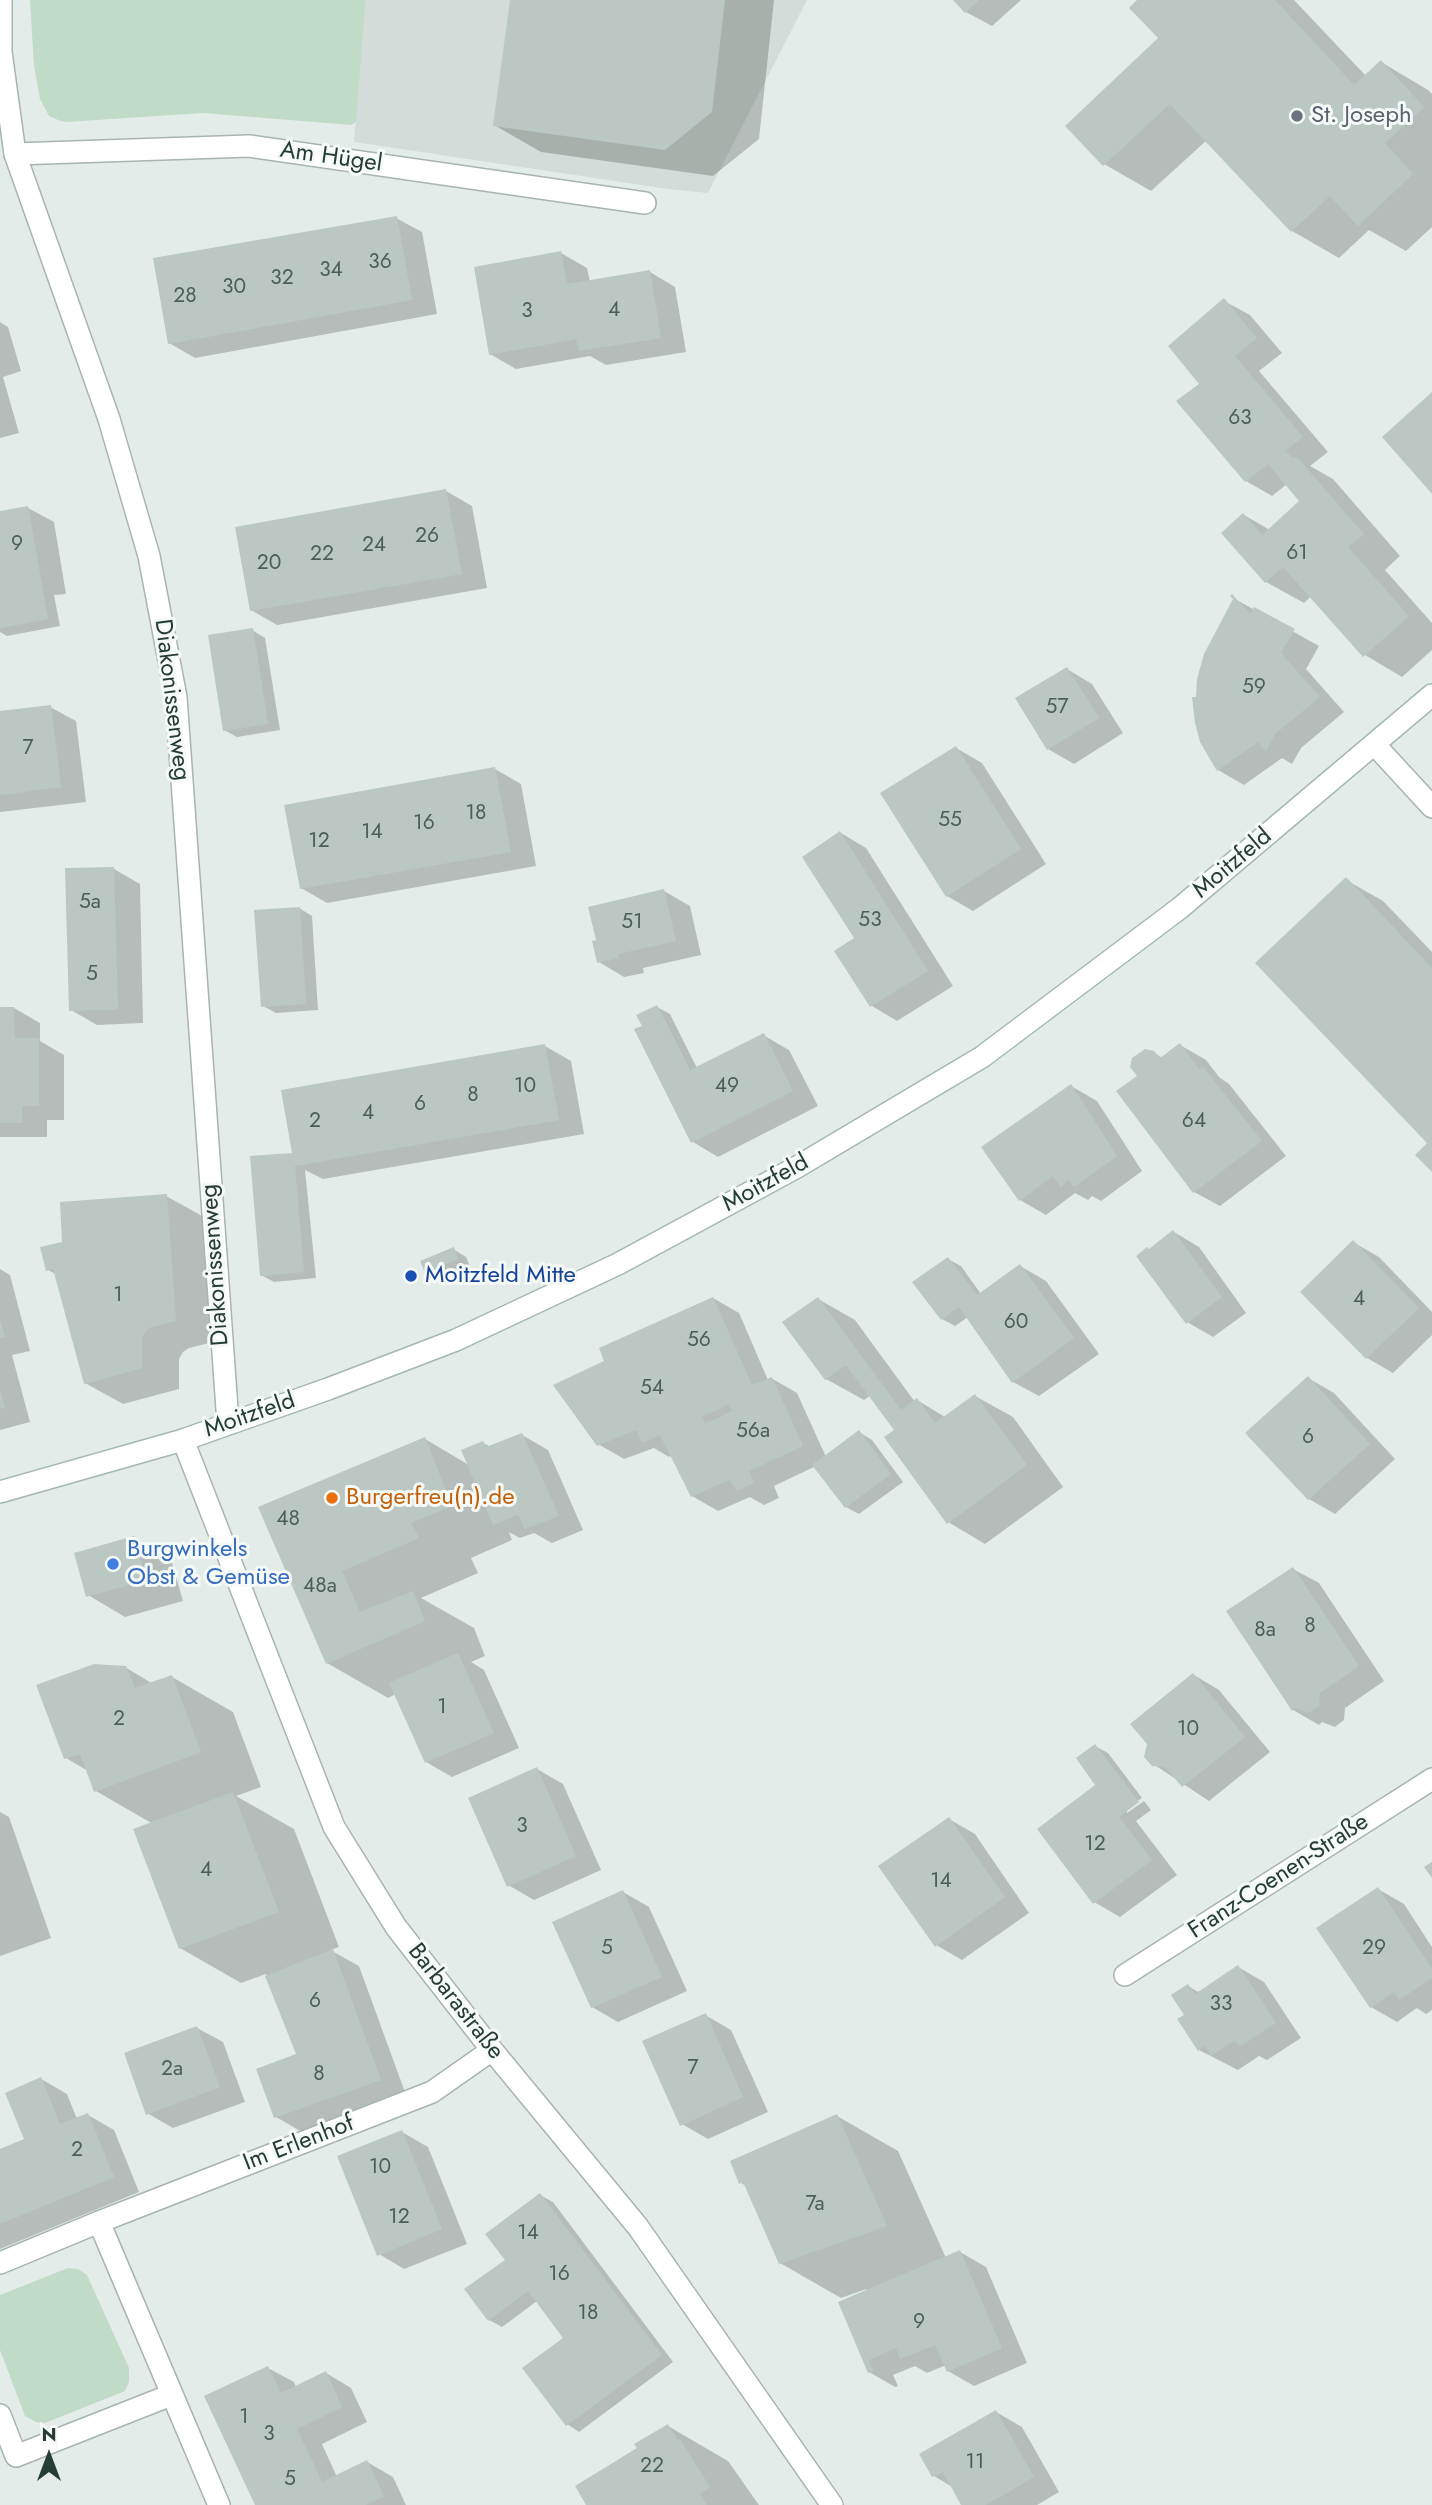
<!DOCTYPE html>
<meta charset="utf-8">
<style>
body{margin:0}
#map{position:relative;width:1432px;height:2505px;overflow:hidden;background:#e4ece9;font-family:Jost,sans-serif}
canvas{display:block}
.north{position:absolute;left:14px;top:2421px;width:70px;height:70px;-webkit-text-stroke:5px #f5f9f7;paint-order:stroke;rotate:0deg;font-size:19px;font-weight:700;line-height:28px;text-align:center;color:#253c37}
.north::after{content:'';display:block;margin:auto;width:24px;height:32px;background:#253c37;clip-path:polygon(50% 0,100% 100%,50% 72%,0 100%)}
</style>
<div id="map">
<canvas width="1432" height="2505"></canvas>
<div class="north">N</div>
</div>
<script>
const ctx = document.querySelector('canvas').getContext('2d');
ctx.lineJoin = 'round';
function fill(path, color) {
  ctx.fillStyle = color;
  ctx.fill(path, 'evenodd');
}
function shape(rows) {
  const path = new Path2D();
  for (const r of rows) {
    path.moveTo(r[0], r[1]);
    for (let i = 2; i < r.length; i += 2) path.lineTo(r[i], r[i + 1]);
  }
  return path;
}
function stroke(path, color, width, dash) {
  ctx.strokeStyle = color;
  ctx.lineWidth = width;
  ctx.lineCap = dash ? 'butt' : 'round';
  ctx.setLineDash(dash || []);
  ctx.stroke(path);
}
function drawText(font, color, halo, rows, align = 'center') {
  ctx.font = font + ' Jost,sans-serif';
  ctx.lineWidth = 6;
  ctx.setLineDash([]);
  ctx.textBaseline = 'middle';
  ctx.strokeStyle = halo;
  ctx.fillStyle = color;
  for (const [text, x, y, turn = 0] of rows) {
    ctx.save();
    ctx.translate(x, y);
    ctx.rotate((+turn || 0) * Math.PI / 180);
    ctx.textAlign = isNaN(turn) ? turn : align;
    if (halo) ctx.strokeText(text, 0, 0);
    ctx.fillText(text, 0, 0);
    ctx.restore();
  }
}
fill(shape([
 [366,0,807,0,708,193,668,189,354,142]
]), '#d3dcd8');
fill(shape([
 [30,0,366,0,356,122,351,125,203,113,66,122,58,120,49,116,40,99,34,66],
 [68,2268,78,2269,87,2275,129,2368,129,2382,125,2391,45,2423,36,2422,25,2416,0,2350,0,2295]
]), '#c0dbc8');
fill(shape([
 [512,0,774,0,759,139,713,176,541,152,494,125],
 [956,0,1021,0,992,26,966,12],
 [1140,0,1294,0,1366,76,1381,62,1428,90,1432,94,1432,227,1406,251,1369,230,1339,258,1292,231,1207,140,1151,191,1104,164,1160,39],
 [396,218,422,232,437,314,195,358,169,343],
 [561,253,587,268,590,282,650,272,675,287,686,352,606,365,590,356,516,369,490,354],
 [1224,301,1250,315,1282,353,1259,371,1328,452,1310,466,1333,479,1400,556,1385,570,1432,623,1432,650,1402,677,1365,655,1311,596,1304,603,1266,582,1244,515,1270,530,1302,501,1287,484,1272,496,1246,481,1201,384],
 [0,322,8,327,21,371,3,377,19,433,0,438],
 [446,491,472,506,487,588,277,625,251,610],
 [28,508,54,522,66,594,54,595,60,626,7,636,0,632,0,513],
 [1235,599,1319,646,1306,669,1344,712,1301,748,1292,764,1282,758,1244,785,1218,770,1197,698],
 [252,630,265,638,280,730,237,737,224,730],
 [1067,669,1092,684,1123,733,1074,764,1048,749],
 [50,707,76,721,86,802,0,812,0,713],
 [956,748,982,763,1046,864,973,911,947,896],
 [495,769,521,784,536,866,327,903,301,888],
 [841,833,866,848,953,986,897,1021,872,1006,837,952,857,939],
 [114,869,140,884,143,1023,97,1025,71,1010],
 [1346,880,1383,901,1432,952,1432,1169,1430,1143],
 [664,891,690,906,701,955,643,968,644,973,624,977,599,962],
 [299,908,312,916,318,1010,276,1013,263,1006],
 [657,1007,670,1014,697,1068,763,1035,789,1050,818,1106,718,1157,693,1142],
 [14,1008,40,1023,40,1041,64,1055,64,1120,47,1120,47,1137,0,1137,0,1009],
 [1180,1045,1206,1060,1219,1077,1229,1084,1286,1156,1220,1206,1194,1192,1139,1076,1153,1053,1163,1058],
 [545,1046,571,1061,584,1134,323,1179,305,1170,316,1278,274,1282,261,1275,292,1155],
 [1071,1086,1097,1101,1142,1171,1101,1201,1092,1196,1088,1200,1075,1193,1046,1215,1020,1200],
 [166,1196,204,1217,213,1342,189,1348,183,1352,179,1359,179,1389,123,1404,85,1383,57,1275,48,1270,64,1243],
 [1174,1232,1199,1247,1246,1313,1213,1337,1187,1322,1149,1251],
 [1353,1242,1379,1257,1432,1312,1432,1335,1393,1373,1367,1358,1303,1292],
 [453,1249,466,1257,470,1266,440,1279,427,1272],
 [948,1259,961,1266,981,1294,1020,1266,1046,1281,1099,1354,1039,1396,1013,1382,968,1317,955,1326,942,1319],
 [0,1269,10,1275,30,1351,12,1355,30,1422,0,1430],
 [713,1298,739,1313,768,1380,771,1378,797,1393,826,1457,859,1432,872,1440,903,1482,859,1514,846,1507,816,1466,774,1486,779,1498,764,1505,750,1497,718,1511,692,1496,672,1455,669,1457,654,1448,624,1459,598,1444,606,1362],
 [818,1299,855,1320,915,1402,917,1400,945,1417,975,1396,1013,1417,1063,1487,985,1544,948,1522,896,1431,871,1395,864,1400,826,1379],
 [1308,1378,1334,1393,1395,1459,1335,1514,1309,1499],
 [522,1435,548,1450,583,1530,552,1543,534,1533,520,1538,509,1532,512,1540,471,1558,478,1573,421,1598,474,1628,485,1656,471,1662,484,1670,519,1748,452,1777,426,1762,396,1694,388,1698,327,1663,261,1508,425,1439,469,1465,483,1443,491,1447],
 [134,1538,171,1559,183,1601,125,1617,88,1595],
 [1293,1569,1319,1583,1384,1681,1345,1708,1344,1720,1335,1727,1322,1722,1319,1725,1293,1710],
 [125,1667,153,1684,172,1677,233,1712,261,1787,236,1796,294,1829,339,1947,330,1950,359,1966,406,2095,302,2132,276,2117,299,2055,266,1974,241,1983,180,1948,153,1824,96,1791,88,1771,66,1758],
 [1194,1675,1219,1690,1270,1752,1209,1801,1153,1764],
 [1095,1746,1108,1753,1142,1798,1127,1808,1127,1813,1144,1801,1151,1810,1136,1821,1177,1875,1120,1917,1094,1902,1102,1790],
 [537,1769,563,1784,601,1870,534,1900,508,1885],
 [0,1812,9,1817,51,1938,0,1956],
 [949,1819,975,1834,1029,1913,962,1960,936,1945],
 [1378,1889,1404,1904,1432,1947,1432,2010,1426,2014,1417,2008,1397,2022,1371,2007],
 [623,1892,649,1907,687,1991,618,2022,592,2007],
 [1238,1967,1264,1982,1301,2038,1267,2060,1259,2056,1238,2070,1199,2050,1186,2015,1188,1986,1200,1993],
 [705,2015,731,2030,768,2112,708,2139,682,2124],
 [197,2028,223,2042,245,2102,173,2128,147,2113],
 [41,2079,67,2094,77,2119,88,2115,114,2130,139,2192,0,2249,0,2151,26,2140],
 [837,2116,898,2151,946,2258,960,2252,986,2267,1027,2363,974,2386,948,2371,946,2365,927,2373,915,2366,893,2375,898,2386,895,2387,869,2372,840,2303,867,2292,866,2289,841,2298,780,2263,746,2186,741,2183],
 [402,2132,428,2147,467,2244,404,2269,379,2254],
 [540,2195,553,2202,673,2362,579,2432,567,2424,566,2339,537,2301,502,2327,489,2320,507,2260],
 [268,2368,294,2382,296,2387,326,2373,351,2388,367,2422,322,2444,337,2477,367,2462,393,2477,406,2505,257,2505],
 [996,2412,1022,2427,1059,2492,1037,2505,963,2505,954,2488,934,2476],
 [668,2426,728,2461,759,2505,588,2505,639,2449]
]), '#0003');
fill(shape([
 [510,0,725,0,712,112,665,150,493,126],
 [953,0,979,0,965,13],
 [1137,0,1275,0,1354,85,1381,60,1424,107,1385,143,1413,174,1358,226,1330,196,1291,232,1170,104,1103,166,1065,126,1158,38,1129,8],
 [397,216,412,300,168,344,153,258],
 [561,251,567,284,650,270,661,338,579,351,576,339,489,355,474,267],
 [1224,298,1257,338,1235,356,1303,437,1285,451,1293,458,1296,456,1364,534,1348,547,1409,616,1363,657,1283,567,1265,583,1221,533,1243,513,1262,535,1299,501,1268,464,1245,482,1176,401,1199,384,1168,346],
 [1432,392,1432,494,1382,437],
 [446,489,462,574,250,611,235,527],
 [28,506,48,619,0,628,0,511],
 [1232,594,1250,614,1254,607,1295,629,1281,653,1320,697,1275,734,1266,751,1258,742,1217,771,1200,742,1195,723,1192,697,1196,697,1197,679,1204,654,1233,599,1230,596],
 [253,628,268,724,223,731,208,635],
 [1067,667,1099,718,1047,750,1015,698],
 [51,705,61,787,0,795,0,711],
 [956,746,1021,849,946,897,880,793],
 [495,767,511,852,300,889,284,805],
 [840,831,928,971,870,1007,834,951,854,938,802,857],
 [114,867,118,1009,69,1011,65,868],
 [1346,877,1432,968,1432,1172,1415,1155,1427,1143,1255,963],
 [664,889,676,941,618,954,619,958,597,963,592,941,596,940,588,907],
 [300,907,306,1004,261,1007,254,910],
 [657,1005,690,1070,764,1033,793,1091,691,1143,634,1029,642,1026,636,1015],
 [0,1007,14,1007,15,1038,39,1038,39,1106,22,1106,22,1123,0,1123],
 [1180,1043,1199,1069,1203,1067,1262,1141,1193,1193,1116,1091,1137,1076,1130,1067,1132,1058,1145,1049,1154,1051,1160,1058],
 [545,1044,559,1120,295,1166,304,1272,260,1276,250,1156,292,1153,281,1090],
 [1071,1084,1117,1156,1074,1187,1068,1180,1061,1187,1053,1176,1019,1201,981,1147],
 [167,1194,176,1321,151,1327,146,1331,142,1337,142,1368,84,1384,53,1269,46,1271,40,1247,62,1242,60,1202],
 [1173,1230,1222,1297,1186,1324,1136,1256,1147,1247,1149,1249],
 [1353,1240,1419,1308,1366,1359,1300,1292],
 [454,1247,458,1259,425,1273,420,1261],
 [948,1257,977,1295,1020,1264,1074,1338,1012,1383,959,1307,941,1320,912,1282],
 [713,1297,752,1385,772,1377,803,1446,749,1471,754,1483,737,1491,729,1480,691,1497,660,1435,642,1443,636,1430,597,1446,553,1385,604,1361,599,1348],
 [729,1404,732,1411,705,1424,702,1417],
 [818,1297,901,1410,917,1398,935,1423,975,1394,1027,1465,947,1524,884,1437,894,1430,846,1365,825,1380,782,1322],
 [0,1320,5,1337,0,1338],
 [1308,1376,1370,1444,1308,1500,1245,1433],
 [0,1391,5,1407,0,1409],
 [859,1430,891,1474,845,1508,812,1465],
 [522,1433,559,1516,525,1529,518,1515,493,1525,461,1450,483,1441,486,1447],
 [425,1437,452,1506,411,1523,419,1538,342,1571,360,1612,413,1591,425,1621,326,1664,258,1507],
 [134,1536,146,1580,86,1597,74,1553],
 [1293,1567,1359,1666,1320,1693,1319,1706,1308,1713,1296,1708,1292,1711,1226,1611],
 [458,1653,494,1733,425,1763,389,1683],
 [94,1664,126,1666,135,1688,172,1675,201,1752,94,1792,80,1754,64,1759,36,1685],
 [1193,1673,1245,1737,1182,1787,1165,1767,1152,1766,1144,1757,1147,1744,1130,1724],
 [1095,1744,1139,1802,1119,1817,1152,1860,1093,1904,1037,1829,1095,1785,1076,1758],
 [537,1767,576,1856,507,1887,468,1798],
 [233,1792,279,1912,179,1949,133,1829],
 [949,1817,1005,1897,935,1947,878,1866],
 [1432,1862,1432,1878,1424,1867],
 [1378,1887,1432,1969,1432,1978,1399,2000,1394,1992,1370,2008,1316,1928],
 [623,1890,662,1977,591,2008,552,1922],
 [333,1949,381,2080,274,2118,256,2069,296,2054,265,1976],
 [1238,1965,1276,2023,1240,2046,1235,2040,1211,2056,1205,2046,1198,2051,1177,2019,1184,2015,1171,1995,1188,1984,1195,1994],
 [706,2013,743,2097,680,2126,642,2041],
 [197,2026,220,2087,146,2115,124,2053],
 [41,2077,60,2124,88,2113,114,2177,0,2224,0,2149,24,2139,5,2093],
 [837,2114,887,2226,779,2264,743,2182,739,2184,730,2161],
 [402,2130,442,2229,377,2256,337,2156],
 [540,2193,662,2355,566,2426,522,2368,563,2338,528,2291,488,2321,464,2289,505,2260,485,2234],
 [960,2250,1002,2348,947,2372,935,2345,900,2359,896,2348,869,2360,873,2371,868,2373,838,2302],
 [268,2366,281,2393,326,2371,342,2407,297,2429,322,2482,367,2460,384,2496,366,2505,255,2505,204,2396],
 [996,2410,1034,2477,986,2505,961,2505,943,2472,932,2477,919,2454],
 [668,2424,678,2441,680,2439,710,2487,700,2494,707,2505,586,2505,575,2486,637,2448,634,2444]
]), '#bac7c2');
const service = shape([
 [15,154,249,146,645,203]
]);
const minor = shape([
 [1,0,1,52,15,154,109,419,149,556,176,697,228,1423],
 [1375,745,1432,807],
 [183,1440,334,1827,396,1927,492,2050,638,2227,832,2505],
 [1125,1975,1432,1779],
 [0,2263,99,2222],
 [0,2415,16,2456,171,2395],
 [219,2505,99,2222,432,2092,492,2050]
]);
const secondary = shape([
 [0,1492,183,1440,328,1389,456,1340,618,1264,797,1167,982,1057,1180,908,1432,695]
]);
stroke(service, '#a7b4b0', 24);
stroke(minor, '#a7b4b0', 24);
stroke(secondary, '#a4b7b1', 24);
stroke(service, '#fff', 21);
stroke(minor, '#fff', 21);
stroke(secondary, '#fff', 21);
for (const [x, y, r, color] of [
 [1297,116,7,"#6b7280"],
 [411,1276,7,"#1a4fb4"],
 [332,1498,7,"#e8710a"],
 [113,1564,7,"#3f7fe0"]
]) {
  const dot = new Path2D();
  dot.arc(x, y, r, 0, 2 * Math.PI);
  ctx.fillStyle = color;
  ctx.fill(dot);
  stroke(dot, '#f5f9f7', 2.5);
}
drawText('21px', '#4a5f5a', null, [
 ["36",380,263],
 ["34",331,271],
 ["32",282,279],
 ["30",234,288],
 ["28",185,297],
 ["4",614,311],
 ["3",527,312],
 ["63",1240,419],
 ["26",427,537],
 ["9",17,545],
 ["24",374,546],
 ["61",1297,554],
 ["22",322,555],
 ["20",269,564],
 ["59",1254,688],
 ["57",1057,708],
 ["7",28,749],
 ["18",476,814],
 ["55",950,821],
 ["16",424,824],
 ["14",372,833],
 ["12",319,842],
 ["5a",90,903],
 ["53",870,921],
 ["51",632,923],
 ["5",92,975],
 ["10",525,1087],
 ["49",727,1087],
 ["8",473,1096],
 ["6",420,1105],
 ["4",368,1114],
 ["2",315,1122],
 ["64",1194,1122],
 ["1",118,1296],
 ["4",1359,1300],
 ["60",1016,1323],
 ["56",699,1341],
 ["54",652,1389],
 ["56a",753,1432],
 ["6",1308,1438],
 ["48",288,1520],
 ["48a",320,1587],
 ["8",1310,1627],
 ["8a",1265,1631],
 ["1",442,1708],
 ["2",119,1720],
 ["10",1188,1730],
 ["3",522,1827],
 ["12",1095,1845],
 ["4",206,1871],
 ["14",941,1882],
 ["5",607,1949],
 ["29",1374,1949],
 ["6",315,2002],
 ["33",1221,2005],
 ["7",693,2069],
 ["2a",172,2070],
 ["8",319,2075],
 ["2",77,2151],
 ["10",380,2168],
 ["7a",815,2205],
 ["12",399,2218],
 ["14",528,2234],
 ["16",559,2275],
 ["18",588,2314],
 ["9",919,2323],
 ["1",244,2418],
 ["3",269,2435],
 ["11",975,2463],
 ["22",652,2467],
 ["5",290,2480]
]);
drawText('24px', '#5b616d', '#f5f9f7', [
 ["St. Joseph",1311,116]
], 'left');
drawText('24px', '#253c37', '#f5f9f7', [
 ["Am Hügel",331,158,8],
 ["Diakonissenweg",171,700,83],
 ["Moitzfeld",1233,864,-40],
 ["Moitzfeld",766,1184,-29],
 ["Diakonissenweg",216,1265,-94],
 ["Moitzfeld",250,1416,-19],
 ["Franz-Coenen-Straße",1279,1877,-33],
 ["Barbarastraße",455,2002,52],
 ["Im Erlenhof",299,2144,-21]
]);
drawText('24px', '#164399', '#f5f9f7', [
 ["Moitzfeld Mitte",425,1276]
], 'left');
drawText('24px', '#c56008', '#f5f9f7', [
 ["Burgerfreu(n).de",346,1498]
], 'left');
drawText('24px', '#366cbe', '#f5f9f7', [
 ["Burgwinkels",127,1550],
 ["Obst & Gemüse",127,1578]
], 'left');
</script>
